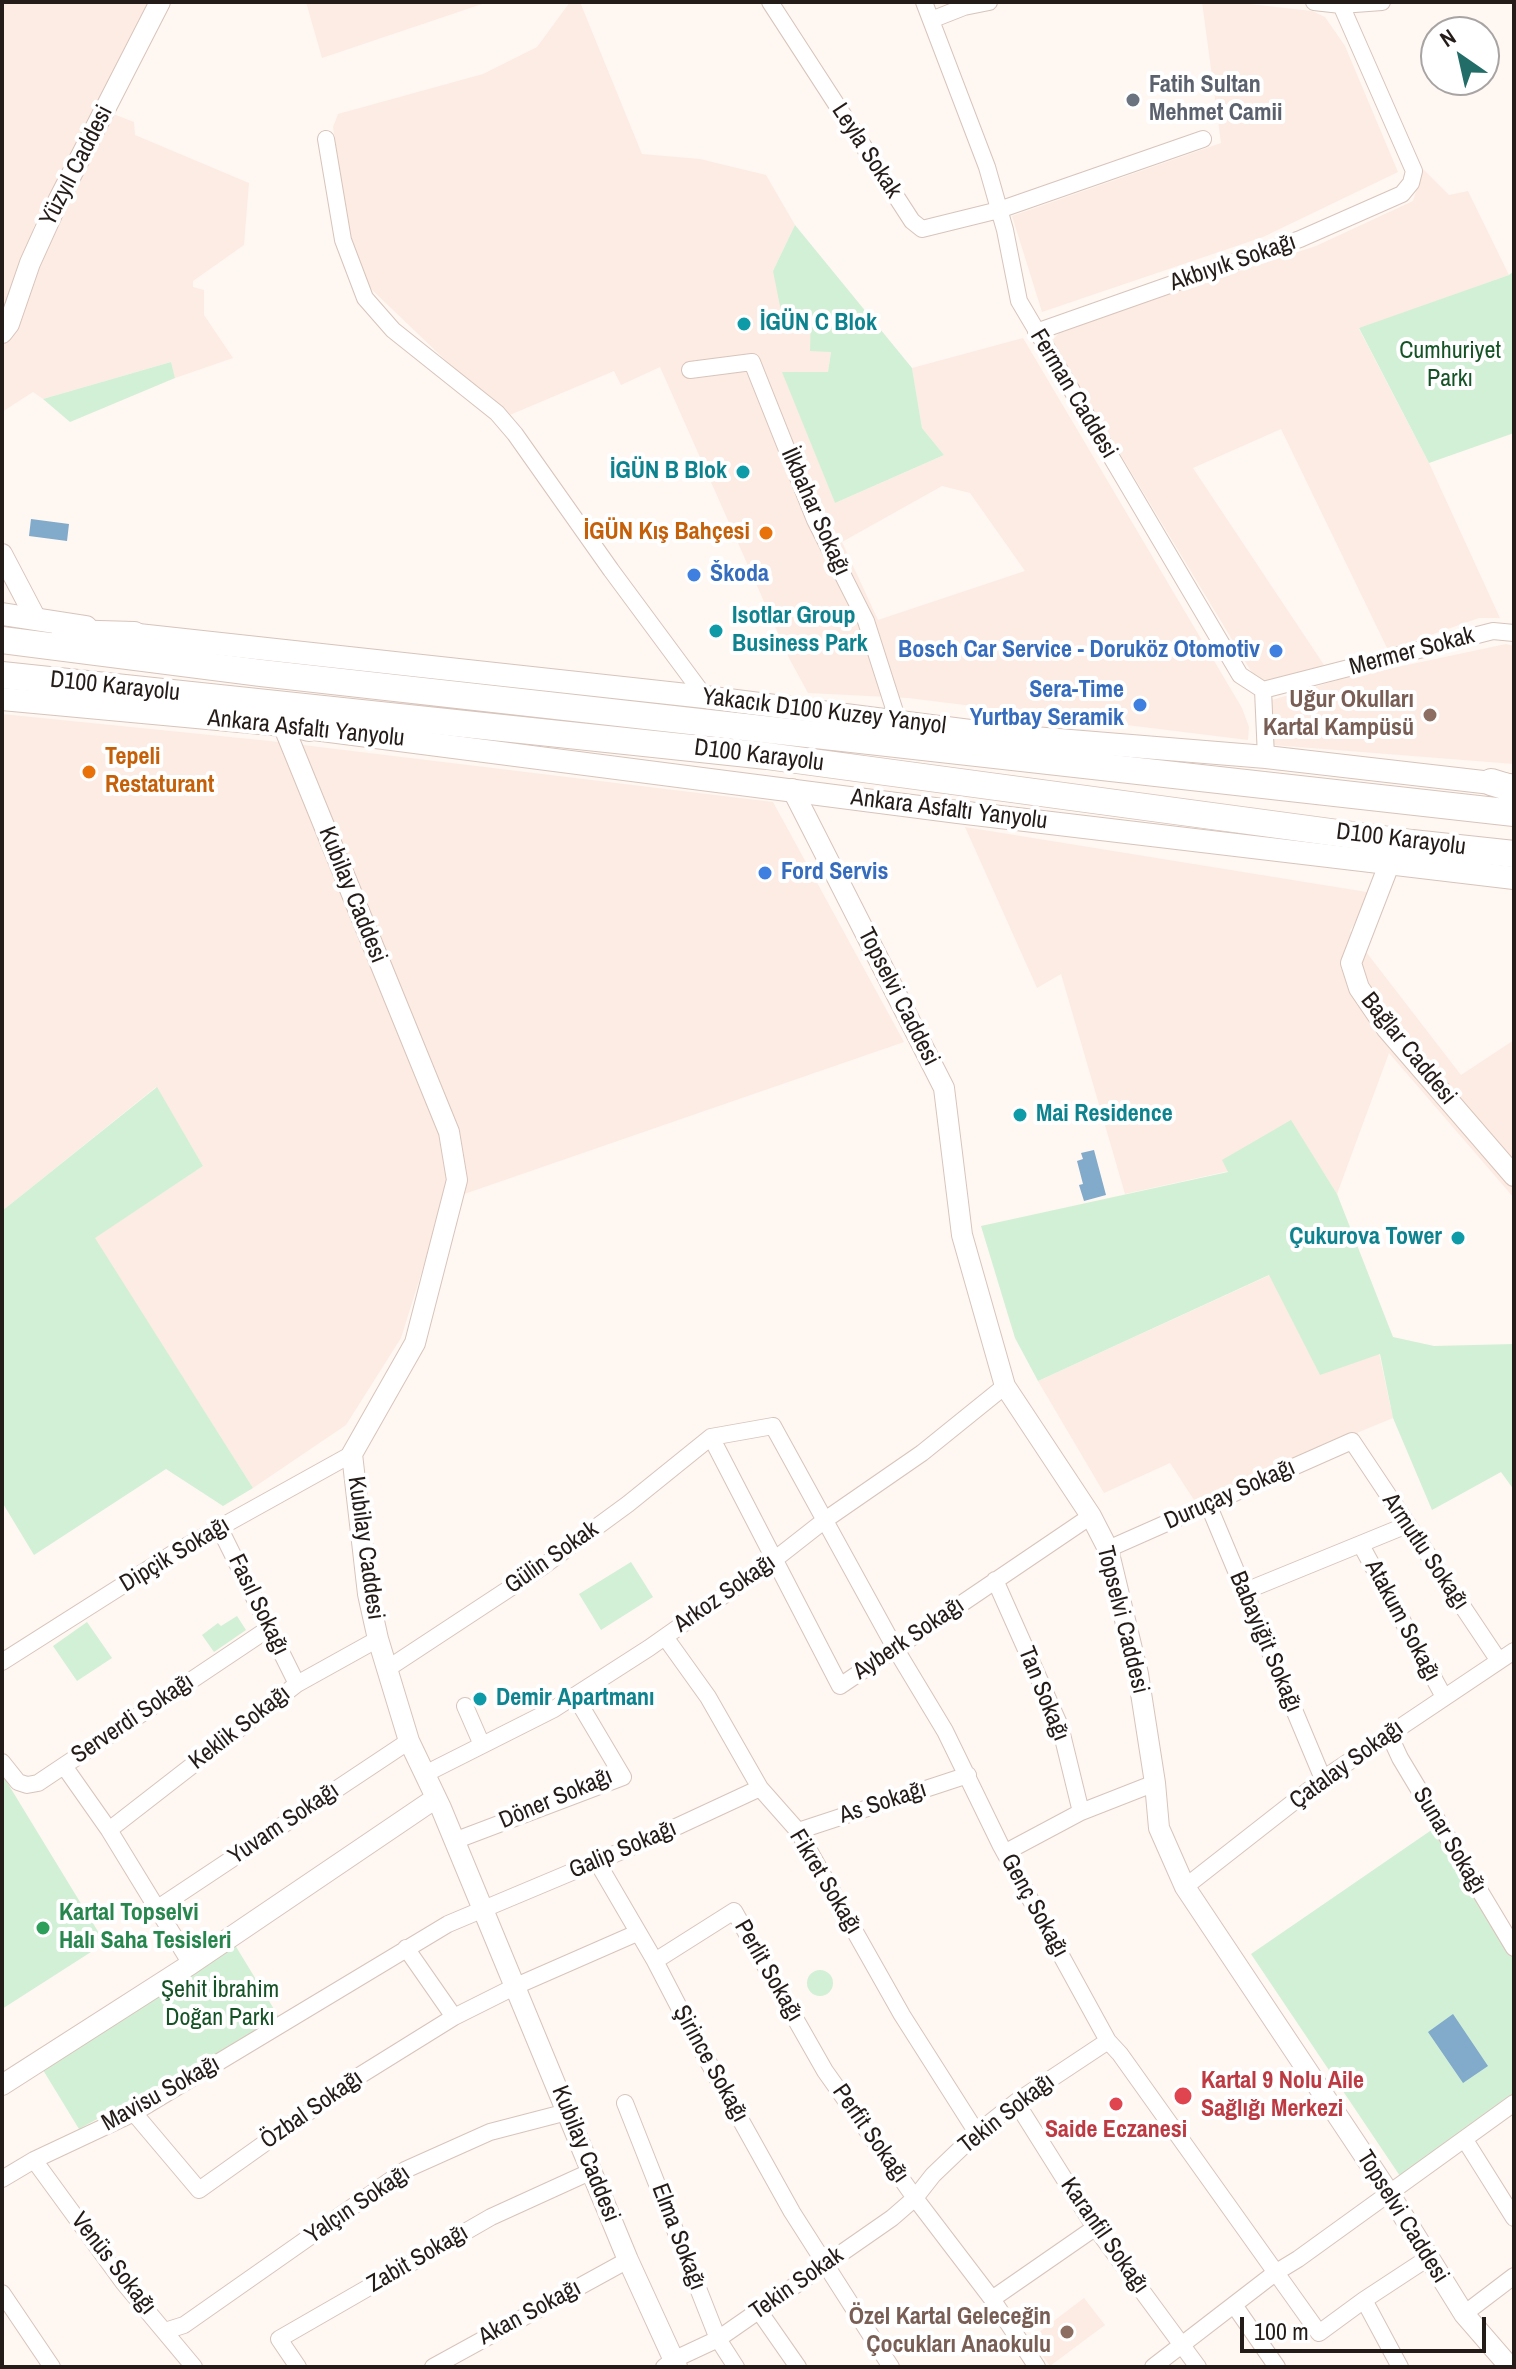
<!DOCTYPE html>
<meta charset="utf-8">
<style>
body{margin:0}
#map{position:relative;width:1516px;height:2369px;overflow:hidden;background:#fff7f2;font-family:"Archivo Narrow",sans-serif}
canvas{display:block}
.frame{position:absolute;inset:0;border:4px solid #241c19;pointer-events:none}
.north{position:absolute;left:1420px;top:16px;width:80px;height:80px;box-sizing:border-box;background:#fff;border:2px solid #a7a4a3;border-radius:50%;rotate:326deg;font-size:22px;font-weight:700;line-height:32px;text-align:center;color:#241c19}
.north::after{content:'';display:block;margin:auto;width:28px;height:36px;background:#226d67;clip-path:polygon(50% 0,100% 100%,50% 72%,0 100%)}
.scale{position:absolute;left:1240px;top:2317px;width:246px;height:36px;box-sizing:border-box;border:4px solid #241c19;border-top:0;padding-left:10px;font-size:24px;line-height:28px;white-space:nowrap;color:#241c19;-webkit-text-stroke:6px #fff;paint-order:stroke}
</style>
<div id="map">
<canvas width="1516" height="2369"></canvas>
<div class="frame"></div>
<div class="north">N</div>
<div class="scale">100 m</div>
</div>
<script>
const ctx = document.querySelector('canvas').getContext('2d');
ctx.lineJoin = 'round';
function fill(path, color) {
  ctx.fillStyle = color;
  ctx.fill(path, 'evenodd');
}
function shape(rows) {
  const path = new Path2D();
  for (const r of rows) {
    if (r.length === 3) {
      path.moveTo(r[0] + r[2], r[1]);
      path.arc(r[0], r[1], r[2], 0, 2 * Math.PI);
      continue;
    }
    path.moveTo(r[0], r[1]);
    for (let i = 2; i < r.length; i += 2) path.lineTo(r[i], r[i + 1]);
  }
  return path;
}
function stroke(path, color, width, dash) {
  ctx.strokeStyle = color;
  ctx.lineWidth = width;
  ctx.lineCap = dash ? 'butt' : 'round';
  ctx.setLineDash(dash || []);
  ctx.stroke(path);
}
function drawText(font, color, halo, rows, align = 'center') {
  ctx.font = font + ' "Archivo Narrow",sans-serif';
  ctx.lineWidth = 8;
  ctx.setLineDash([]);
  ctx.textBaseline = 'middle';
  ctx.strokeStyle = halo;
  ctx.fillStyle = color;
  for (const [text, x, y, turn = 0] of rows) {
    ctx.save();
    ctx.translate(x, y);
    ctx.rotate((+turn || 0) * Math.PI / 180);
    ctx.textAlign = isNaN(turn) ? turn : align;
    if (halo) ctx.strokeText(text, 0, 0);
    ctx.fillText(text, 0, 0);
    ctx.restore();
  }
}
fill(shape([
 [2,2,148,2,35,224,8,302,2,311],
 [306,2,488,2,322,58],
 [570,2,580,2,642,154,700,159,766,175,795,225,773,271,811,312,831,352,828,372,783,372,835,503,944,455,922,428,912,368,1023,338,1242,708,1249,727,1248,740,908,698,808,693,789,658,660,367,621,385,614,371,505,417,371,289,359,268,349,232,333,127,338,114,483,74,537,47],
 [942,486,970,493,1025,571,878,620,842,542],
 [1202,2,1231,2,1312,11,1325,17,1345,46,1398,172,1263,237,1042,312,1012,216,1221,143],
 [113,114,134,122,135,135,249,183,244,245,193,281,193,287,204,290,204,315,233,358,175,378,171,362,43,399,33,392,2,412,2,347,15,330,30,295,51,237],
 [1423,169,1449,195,1468,191,1509,275,1359,329,1429,463,1500,618,1479,618,1388,650,1281,429,1193,468,1326,668,1265,683,1254,676,1052,341,1063,328,1316,246,1413,201],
 [1506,644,1514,646,1514,764,1273,745,1272,700,1341,679],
 [2,714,270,741,773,802,904,1042,444,1201,401,1338,346,1425,253,1488,94,1238,203,1166,156,1087,2,1211],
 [965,827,1373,893,1350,931,1461,1075,1514,1040,1514,1198,1389,1053,1337,1194,1291,1121,1223,1160,1229,1171,1125,1194,1061,974,1037,988],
 [1270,1275,1320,1374,1379,1353,1393,1418,1194,1500,1170,1463,1104,1493,1038,1381],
 [1084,2298,1105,2325,1050,2366,1030,2339]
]), '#fdece3');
fill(shape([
 [795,225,912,368,922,428,944,455,835,503,782,372,828,372,831,352,810,351,811,312,781,311,773,271],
 [1514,271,1514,433,1429,463,1359,328,1509,275],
 [171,362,175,378,70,422,43,399],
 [157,1087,203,1166,95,1238,253,1488,223,1506,166,1469,34,1555,2,1502,2,1211],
 [1291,1120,1337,1194,1393,1337,1434,1346,1514,1344,1514,1490,1501,1472,1432,1510,1393,1418,1380,1354,1320,1375,1269,1275,1038,1381,1015,1338,981,1226,1228,1172,1222,1160],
 [631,1562,653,1597,601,1630,579,1594],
 [237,1616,246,1630,214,1652,202,1635,218,1623,221,1626],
 [87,1622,112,1658,77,1681,53,1646],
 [2,1774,105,1943,2,2009],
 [1433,1829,1514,1960,1514,2094,1400,2176,1251,1954],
 [235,1945,280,2019,79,2129,43,2070],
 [820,1983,13]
]), '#d2f0d6');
fill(shape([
 [31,519,69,524,67,541,29,536],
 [1094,1150,1106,1195,1084,1201,1079,1185,1083,1184,1077,1161,1083,1159,1081,1153],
 [1453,2014,1488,2066,1463,2083,1428,2032]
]), '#81aacb');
const minor = shape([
 [770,2,912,221,922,229,999,210,1203,139],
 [924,2,987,167,1005,230,1019,301,1240,675,1263,690,1266,757],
 [1314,2,1341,5,1382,2],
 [931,20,964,7,989,2],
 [326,139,343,240,365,298,393,330,497,413,515,434,611,570,705,697],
 [1036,332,1300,239,1402,194,1411,183,1414,171,1341,5],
 [690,370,752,362,815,520,866,621,898,721],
 [1263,690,1493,631,1514,633],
 [711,1437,840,1686,1091,1516],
 [1208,1504,1323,1779],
 [219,1527,297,1684],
 [1361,1545,1444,1697],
 [1108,1549,1352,1441,1499,1661],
 [995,1580,1060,1726,1081,1812],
 [1243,1592,1407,1525],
 [665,1637,708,1697,760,1788,798,1831,902,2015,977,2133],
 [2,1662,172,1554,352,1454],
 [387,1669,542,1567,628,1504,711,1437,773,1426,895,1648,945,1731,1001,1846,1108,2041,1120,2054,1319,2333,1364,2300,1428,2258],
 [465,1706,482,1745],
 [1392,1731,1394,1745,1400,1758,1514,1948],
 [2,1762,18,1782,27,1785,38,1783,268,1629],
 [64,1766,109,1830,191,1964],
 [425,1774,554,1709,649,1648,774,1560,825,1520,922,1453,1005,1386],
 [109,1830,297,1684,378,1639],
 [798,1831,968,1775],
 [454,1841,623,1777,575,1696],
 [1006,1852,1081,1812,1155,1783],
 [596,1860,655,1961,696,2040,792,2212,891,2367],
 [1185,1887,1323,1779,1514,1651],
 [158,1908,409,1741],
 [406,1948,454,2017],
 [655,1961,734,1911,825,2071,915,2198,992,2299,1037,2367],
 [1016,2102,1092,2223,1198,2367],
 [625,2103,718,2339,736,2367],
 [134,2113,199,2190,359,2076,454,2017,516,1986,637,1933],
 [1465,2140,1514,2218],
 [34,2160,123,2282,194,2367],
 [2,2179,34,2160,134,2113,448,1924,648,1840,760,1788],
 [2,2293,52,2367],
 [992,2299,1096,2227],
 [1364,2300,1400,2367],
 [1234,2305,1277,2367],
 [759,2311,798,2367],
 [1464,2314,1514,2276],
 [165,2331,184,2325,405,2170,490,2132,567,2112],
 [298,2367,279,2339,491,2217,592,2171],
 [433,2367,628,2260],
 [664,2367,673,2360,718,2339,892,2218,915,2198,933,2175,977,2133,1016,2102,1108,2041],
 [1153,2367,1275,2273,1298,2259,1514,2103]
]);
const tertiary = shape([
 [2,333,9,324,30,263,59,199,160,2],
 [2,554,35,617],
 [283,725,449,1132,457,1180,415,1343,352,1454,368,1594,378,1639,409,1741,441,1808,628,2260,677,2367],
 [792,789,944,1088,962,1235,1005,1386,1091,1516,1108,1549,1138,1674,1155,1783,1159,1828,1185,1887,1389,2193,1464,2314,1510,2367],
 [1390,862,1351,963,1359,988,1387,1029,1514,1176],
 [2,2085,191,1964,436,1798]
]);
const secondary = shape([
 [2,614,86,627],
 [120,633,705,697,1009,736,1266,757,1509,785],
 [2,699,283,725,958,812,1514,878]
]);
const trunk = shape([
 [65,633,134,635],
 [2,640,261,673,1514,813],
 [2,675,767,756,1412,843,1514,854],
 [261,716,309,728],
 [1491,782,1514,789]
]);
stroke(minor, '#d8c4bb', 18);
stroke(tertiary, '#d8c4bb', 22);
stroke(secondary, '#d8c4bb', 24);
stroke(trunk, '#d8c4bb', 28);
stroke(minor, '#fff', 16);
stroke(tertiary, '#fff', 20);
stroke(secondary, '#fff', 22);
stroke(trunk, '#fff', 26);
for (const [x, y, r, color] of [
 [1133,100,8,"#6b7280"],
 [744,324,8,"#0f9aa8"],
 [743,472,8,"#0f9aa8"],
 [766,533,8,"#e8710a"],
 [694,575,8,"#3f7fe0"],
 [716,631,8,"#0f9aa8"],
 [1276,651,8,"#3f7fe0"],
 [1140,705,8,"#3f7fe0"],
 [1430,715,8,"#8d6e63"],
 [89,772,8,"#e8710a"],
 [765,873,8,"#3f7fe0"],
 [1020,1115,8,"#0f9aa8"],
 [1458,1238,8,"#0f9aa8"],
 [480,1699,8,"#0f9aa8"],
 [43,1928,8,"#2e9e5b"],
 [1183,2096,10,"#e0444e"],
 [1116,2104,8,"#e0444e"],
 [1067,2332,8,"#8d6e63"]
]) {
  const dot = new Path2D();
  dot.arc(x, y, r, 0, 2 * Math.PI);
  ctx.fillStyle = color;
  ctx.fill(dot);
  stroke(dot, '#fff', 3);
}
drawText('bold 24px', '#5b616d', '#fff', [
 ["Fatih Sultan",1149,86],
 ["Mehmet Camii",1149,114]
], 'left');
drawText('24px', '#241c19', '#fff', [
 ["Leyla Sokak",866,151,57],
 ["Yüzyıl Caddesi",77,166,-63],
 ["Akbıyık Sokağı",1233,263,-19],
 ["Ferman Caddesi",1073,394,59],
 ["İlkbahar Sokağı",815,512,66],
 ["Mermer Sokak",1412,652,-15],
 ["D100 Karayolu",115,687,6],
 ["Yakacık D100 Kuzey Yanyol",824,712,7],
 ["Ankara Asfaltı Yanyolu",306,729,6],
 ["D100 Karayolu",759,756,7],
 ["Ankara Asfaltı Yanyolu",949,810,7],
 ["D100 Karayolu",1401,840,7],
 ["Kubilay Caddesi",352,895,68],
 ["Topselvi Caddesi",898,997,63],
 ["Bağlar Caddesi",1408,1049,51],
 ["Duruçay Sokağı",1230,1495,-24],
 ["Kubilay Caddesi",365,1548,82],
 ["Armutlu Sokağı",1425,1552,56],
 ["Dipçik Sokağı",175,1555,-31],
 ["Gülin Sokak",552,1558,-35],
 ["Arkoz Sokağı",725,1594,-35],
 ["Fasıl Sokağı",258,1605,64],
 ["Topselvi Caddesi",1122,1620,76],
 ["Atakum Sokağı",1402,1621,62],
 ["Ayberk Sokağı",909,1639,-34],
 ["Babayiğit Sokağı",1265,1642,67],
 ["Tan Sokağı",1043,1694,68],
 ["Serverdi Sokağı",133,1719,-34],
 ["Keklik Sokağı",240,1728,-38],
 ["Çatalay Sokağı",1347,1765,-36],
 ["Döner Sokağı",556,1799,-23],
 ["As Sokağı",883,1803,-18],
 ["Yuvam Sokağı",284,1824,-34],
 ["Sunar Sokağı",1449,1841,59],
 ["Galip Sokağı",623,1850,-23],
 ["Fikret Sokağı",825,1882,59],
 ["Genç Sokağı",1034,1906,61],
 ["Perlit Sokağı",768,1971,60],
 ["Şirince Sokağı",710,2064,61],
 ["Mavisu Sokağı",161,2094,-29],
 ["Özbal Sokağı",312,2110,-35],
 ["Tekin Sokağı",1007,2114,-38],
 ["Perfit Sokağı",870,2134,55],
 ["Kubilay Caddesi",585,2154,68],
 ["Yalçın Sokağı",358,2205,-34],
 ["Topselvi Caddesi",1402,2217,58],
 ["Karanfil Sokağı",1104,2236,55],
 ["Elma Sokağı",678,2237,69],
 ["Zabit Sokağı",418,2259,-30],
 ["Venüs Sokağı",113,2264,52],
 ["Tekin Sokak",797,2284,-35],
 ["Akan Sokağı",530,2313,-28]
]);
drawText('bold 24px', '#0d838f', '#fff', [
 ["İGÜN C Blok",760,324],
 ["İGÜN B Blok",727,472,"right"],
 ["Isotlar Group",732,617],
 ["Business Park",732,645],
 ["Mai Residence",1036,1115],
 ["Çukurova Tower",1442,1238,"right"],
 ["Demir Apartmanı",496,1699]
], 'left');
drawText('24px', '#155326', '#fff', [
 ["Cumhuriyet",1450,352],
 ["Parkı",1450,380],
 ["Şehit İbrahim",220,1991],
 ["Doğan Parkı",220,2019]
]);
drawText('bold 24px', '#c56008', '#fff', [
 ["İGÜN Kış Bahçesi",750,533],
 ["Tepeli",105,758,"left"],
 ["Restaturant",105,786,"left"]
], 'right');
drawText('bold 24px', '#366cbe', '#fff', [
 ["Škoda",710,575],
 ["Bosch Car Service - Doruköz Otomotiv",1260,651,"right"],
 ["Sera-Time",1124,691,"right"],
 ["Yurtbay Seramik",1124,719,"right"],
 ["Ford Servis",781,873]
], 'left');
drawText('bold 24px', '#785e54', '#fff', [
 ["Uğur Okulları",1414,701],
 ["Kartal Kampüsü",1414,729],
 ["Özel Kartal Geleceğin",1051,2318],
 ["Çocukları Anaokulu",1051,2346]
], 'right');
drawText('bold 24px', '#27864d', '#fff', [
 ["Kartal Topselvi",59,1914],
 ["Halı Saha Tesisleri",59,1942]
], 'left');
drawText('bold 24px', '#be3a42', '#fff', [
 ["Kartal 9 Nolu Aile",1201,2082],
 ["Sağlığı Merkezi",1201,2110],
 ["Saide Eczanesi",1116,2131,"center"]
], 'left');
</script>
